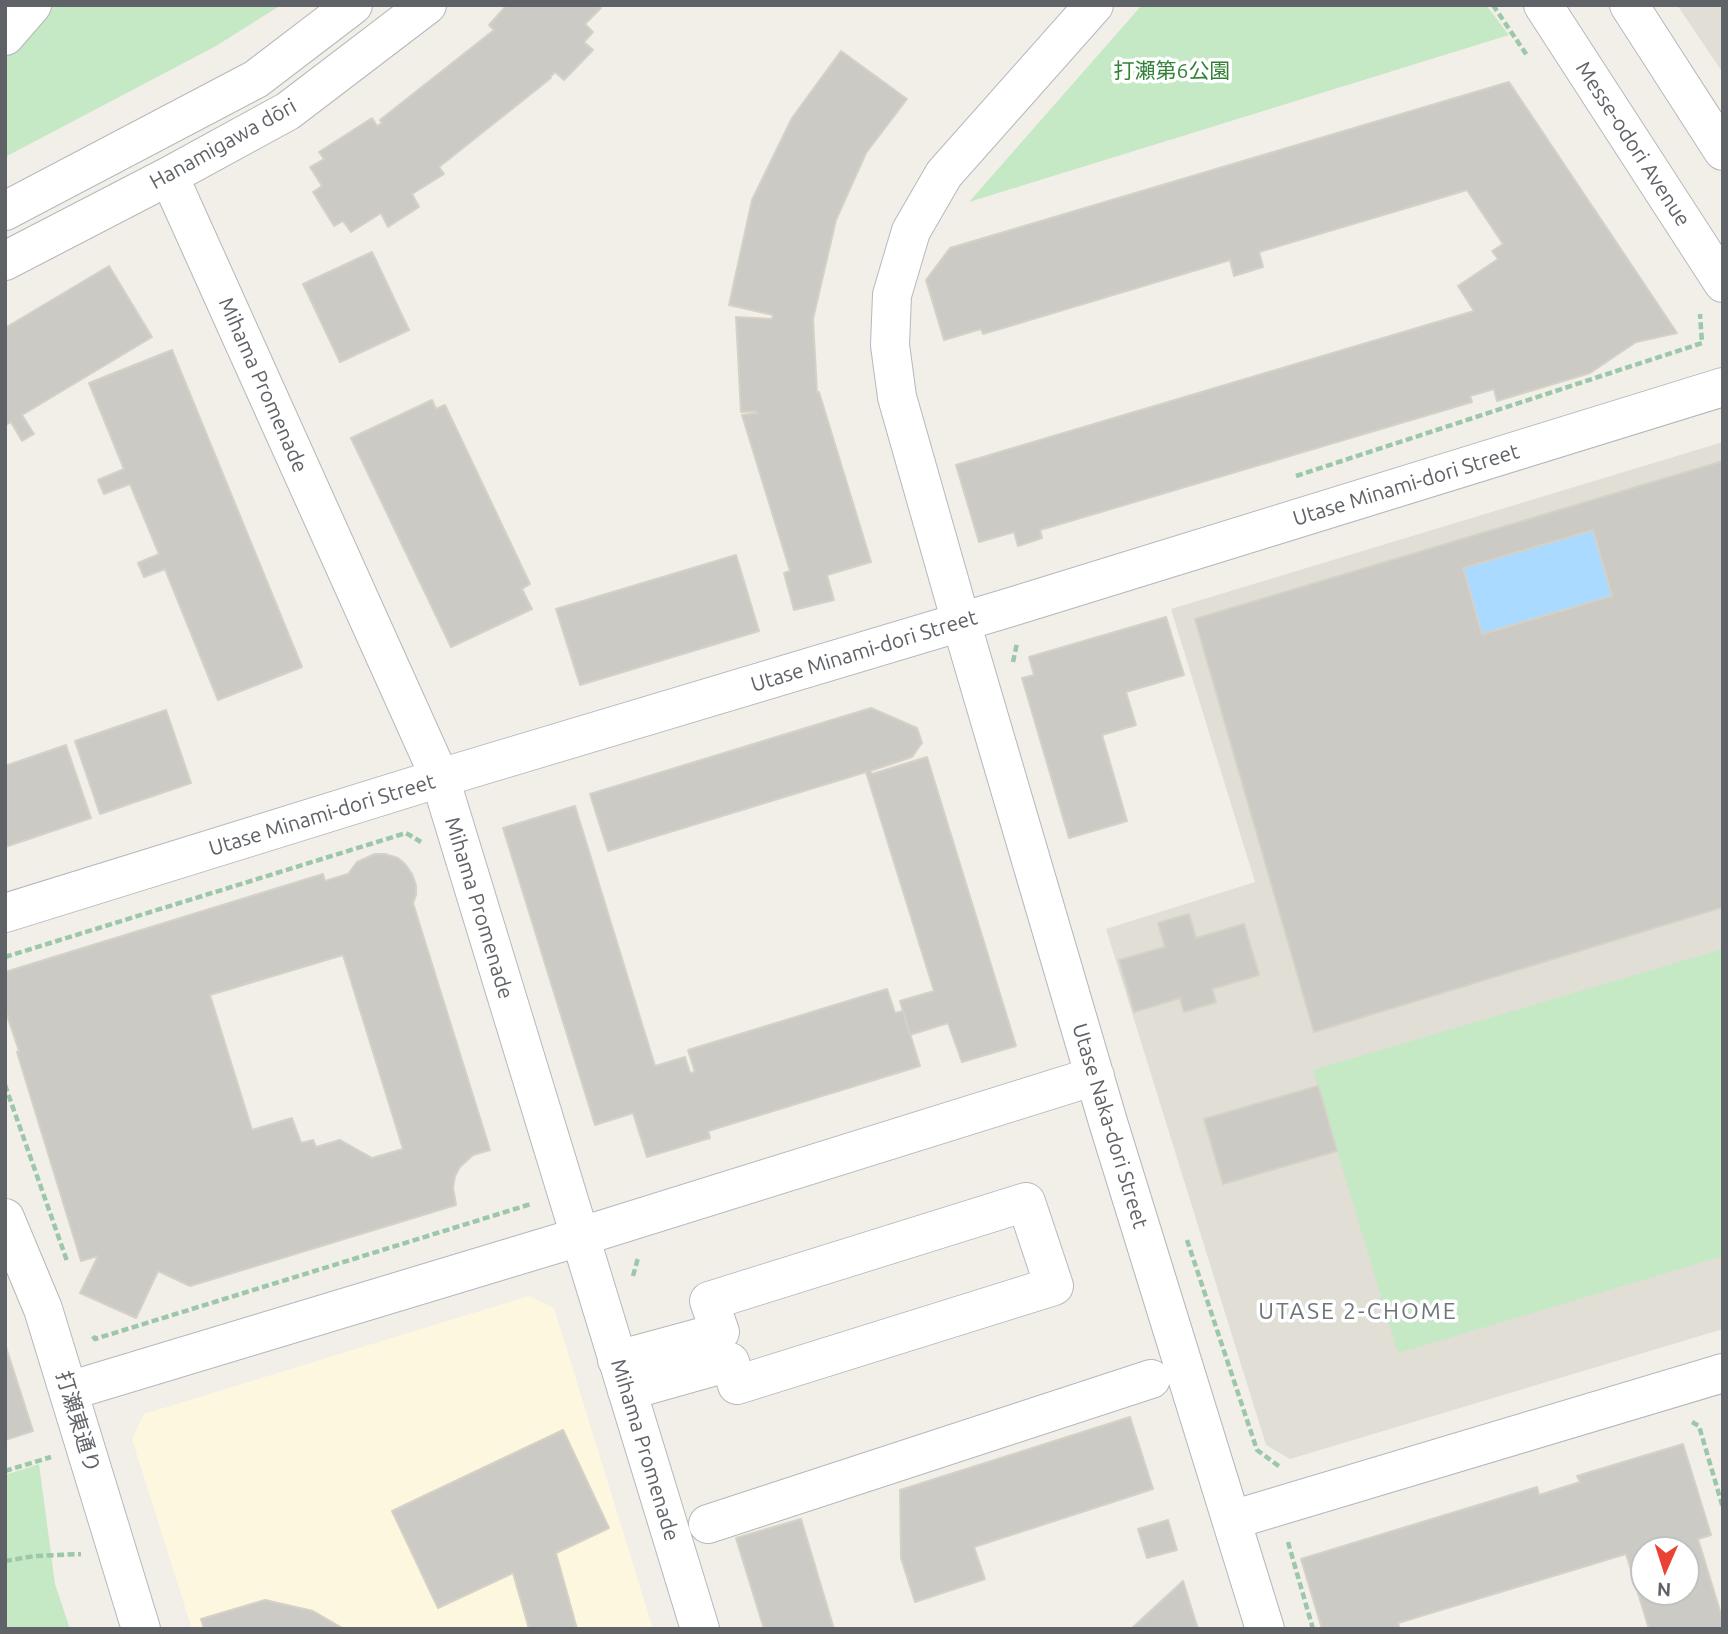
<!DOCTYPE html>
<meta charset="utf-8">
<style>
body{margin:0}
#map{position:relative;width:1728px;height:1634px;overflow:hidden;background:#f1efe8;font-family:Ubuntu,sans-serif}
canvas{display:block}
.frame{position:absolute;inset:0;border:7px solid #5f6368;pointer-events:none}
.north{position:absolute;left:1630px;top:1536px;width:70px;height:70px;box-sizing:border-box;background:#fff;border:2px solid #bfc1c3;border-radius:50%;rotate:183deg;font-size:19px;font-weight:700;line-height:28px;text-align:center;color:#5f6368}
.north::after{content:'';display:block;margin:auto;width:24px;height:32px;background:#ea4335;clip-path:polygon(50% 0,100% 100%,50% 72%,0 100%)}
</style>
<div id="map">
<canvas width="1728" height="1634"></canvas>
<div class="frame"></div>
<div class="north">N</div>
</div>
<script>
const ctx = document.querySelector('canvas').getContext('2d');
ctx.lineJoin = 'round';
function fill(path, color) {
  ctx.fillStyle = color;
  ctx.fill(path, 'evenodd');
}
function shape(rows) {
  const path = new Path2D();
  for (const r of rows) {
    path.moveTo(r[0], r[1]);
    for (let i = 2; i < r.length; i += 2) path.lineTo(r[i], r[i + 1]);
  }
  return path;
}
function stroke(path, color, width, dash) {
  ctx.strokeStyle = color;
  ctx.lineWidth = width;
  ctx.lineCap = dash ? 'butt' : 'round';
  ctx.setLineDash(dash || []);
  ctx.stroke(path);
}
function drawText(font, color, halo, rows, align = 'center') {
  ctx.font = font + ' Ubuntu,"Noto Sans JP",sans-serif';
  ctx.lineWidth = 7;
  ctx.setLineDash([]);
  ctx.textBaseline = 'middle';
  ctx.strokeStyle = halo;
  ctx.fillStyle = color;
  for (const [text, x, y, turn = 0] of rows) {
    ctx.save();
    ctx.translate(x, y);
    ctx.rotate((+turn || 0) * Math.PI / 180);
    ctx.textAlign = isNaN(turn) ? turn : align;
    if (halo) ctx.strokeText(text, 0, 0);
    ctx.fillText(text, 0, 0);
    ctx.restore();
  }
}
fill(shape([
 [529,1296,554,1308,653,1629,192,1629,132,1439,144,1414]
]), '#fef7e0');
fill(shape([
 [1677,5,1723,5,1723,73],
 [1723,442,1723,1329,1290,1459,1266,1445,1106,929,1255,882,1171,609]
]), '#e1ded6');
fill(shape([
 [5,5,281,5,216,46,5,157],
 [1142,5,1486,5,1509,35,969,202],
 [1723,949,1723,1256,1398,1353,1313,1070],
 [39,1464,55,1584,70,1629,5,1629,5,1475]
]), '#c5e8c5');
fill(shape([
 [1593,530,1612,596,1482,634,1463,568]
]), '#aadaff');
const building = shape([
 [507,5,598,5,601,8,585,24,593,32,584,42,593,50,564,80,555,72,550,77,551,78,439,167,444,174,412,194,419,207,388,227,381,213,351,232,343,221,334,226,313,192,322,186,310,167,324,159,319,152,372,118,377,126,382,123,380,120,494,30,489,25,507,5],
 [841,51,907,99,866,153,836,220,813,319,817,392,819,392,871,562,827,575,834,600,794,610,784,573,790,571,742,415,757,413,756,411,741,412,736,317,772,319,773,315,729,305,752,200,792,118,841,51],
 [1509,82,1677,333,1636,342,1590,373,1497,401,1494,389,1470,396,1472,402,1040,530,1042,538,1018,546,1014,532,979,542,956,465,1474,311,1458,286,1498,259,1492,251,1503,244,1467,190,1259,252,1263,267,1234,276,1230,260,983,334,981,329,944,340,926,280,950,248,1509,82],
 [372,252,409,330,340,362,303,284,372,252],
 [109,266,152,337,22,415,34,434,22,441,11,422,5,425,5,328,109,266],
 [172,350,302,667,218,700,165,569,144,577,138,563,159,554,130,484,104,494,98,480,124,469,89,383,172,350],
 [432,400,436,409,445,405,530,584,522,589,532,609,451,647,351,438,432,400],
 [1723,461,1723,907,1314,1032,1195,619,1723,461],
 [1593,530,1612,596,1482,634,1463,568,1593,530],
 [736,555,759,631,580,685,556,609,736,555],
 [1166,617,1184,675,1126,692,1136,725,1102,735,1127,821,1069,838,1022,678,1034,675,1029,657,1166,617],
 [871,708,917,728,922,743,912,757,870,771,872,774,927,757,1016,1046,962,1062,948,1023,910,1035,900,1001,934,991,866,772,608,851,590,794,871,708],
 [166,710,191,783,100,814,75,741,166,710],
 [66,745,91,818,5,847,5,766,66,745],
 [575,806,655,1066,685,1057,690,1073,695,1072,688,1050,887,989,895,1013,903,1011,920,1066,708,1131,710,1138,647,1157,633,1113,595,1125,503,828,575,806],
 [375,854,385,854,398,858,405,864,412,874,416,885,416,895,413,903,490,1150,473,1155,460,1167,455,1176,453,1188,456,1205,190,1286,158,1271,136,1318,80,1293,98,1256,81,1261,17,1052,19,1051,5,1009,5,972,323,874,325,881,348,874,357,862,375,854],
 [343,955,403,1149,372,1158,340,1140,316,1147,313,1140,301,1143,292,1118,252,1130,210,995,343,955],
 [1189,914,1196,938,1244,924,1259,975,1212,989,1216,1002,1184,1012,1180,998,1134,1012,1119,960,1165,947,1158,923,1189,914],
 [1318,1086,1337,1151,1223,1184,1204,1119,1318,1086],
 [5,1344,33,1431,5,1440,5,1344],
 [1130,1417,1153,1489,974,1547,985,1579,915,1602,901,1558,900,1490,1130,1417],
 [563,1430,609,1528,556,1553,577,1629,529,1629,513,1573,438,1608,392,1511,563,1430],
 [1683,1444,1711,1535,1698,1539,1723,1621,1723,1629,1649,1629,1626,1554,1398,1623,1400,1629,1322,1629,1301,1559,1537,1487,1539,1495,1580,1482,1577,1476,1683,1444],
 [1644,1550,1686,1550,1686,1592,1644,1592,1644,1550],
 [801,1519,834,1629,764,1629,736,1538,801,1519],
 [1168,1520,1177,1550,1147,1558,1138,1529,1168,1520],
 [1183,1581,1198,1629,1131,1629,1183,1581],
 [265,1600,313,1611,344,1629,204,1629,201,1619,265,1600]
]);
fill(building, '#cccac5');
stroke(building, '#d6d1c6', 2);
const minor = shape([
 [1094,5,944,174,911,231,892,295,890,345,897,397,961,622,1108,1122,1265,1629],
 [1543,5,1723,283],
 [1629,5,1723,151],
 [5,36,32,5],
 [169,176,440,778,700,1629],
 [5,211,256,79,353,5],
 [5,261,169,176,288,111,427,5],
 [5,913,440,778,1011,607,1723,387],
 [5,1218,43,1309,141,1629],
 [617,1360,720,1332,709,1301,1026,1202,1054,1286,737,1385,730,1362,627,1391],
 [69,1391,579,1237,1095,1076],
 [1232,1520,1723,1373],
 [708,1524,1151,1379]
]);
stroke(minor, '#b5b8bc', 40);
stroke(shape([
 [1493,5,1528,57],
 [1296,476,1702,343,1700,314],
 [1013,662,1017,643],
 [5,957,406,833,421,842],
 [5,1085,67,1261],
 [1187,1240,1257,1450,1280,1467],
 [633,1276,638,1258],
 [93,1336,95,1339,531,1204],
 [1692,1422,1699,1426,1723,1508],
 [5,1471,51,1457],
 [1288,1542,1313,1629],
 [5,1561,35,1556,81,1554]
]), '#9cc7a9', 4.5, [7, 3.5]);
stroke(minor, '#fff', 38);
drawText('21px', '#348238', '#fff', [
 ["打瀬第6公園",1172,71]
]);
drawText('21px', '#5f6368', '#fff', [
 ["Hanamigawa dōri",223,144,-29],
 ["Messe-odori Avenue",1633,144,57],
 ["Mihama Promenade",263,385,66],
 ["Utase Minami-dori Street",1406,485,-17],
 ["Utase Minami-dori Street",864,651,-17],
 ["Utase Minami-dori Street",322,815,-17],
 ["Mihama Promenade",479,908,73],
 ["Utase Naka-dori Street",1110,1126,73],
 ["打瀬東通り",78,1422,73],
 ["Mihama Promenade",645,1450,73]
]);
ctx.letterSpacing = '2px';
drawText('23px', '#70757a', '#fff', [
 ["UTASE 2-CHOME",1358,1311]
]);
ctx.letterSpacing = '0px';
</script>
